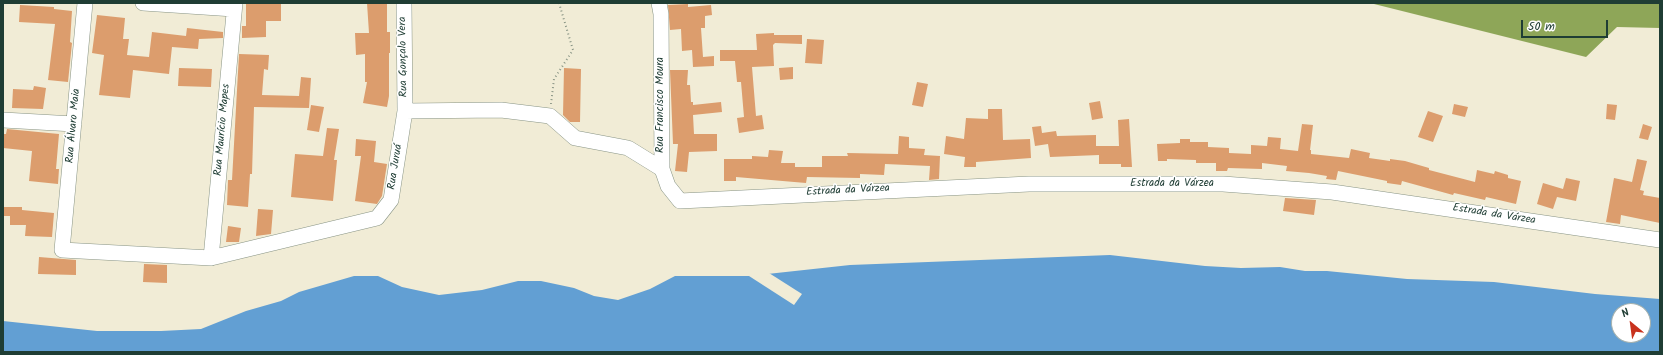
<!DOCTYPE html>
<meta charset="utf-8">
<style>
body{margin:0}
#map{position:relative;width:1663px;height:355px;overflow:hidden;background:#f1ecd6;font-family:Kalam,sans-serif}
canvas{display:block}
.frame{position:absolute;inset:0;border:4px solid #1f3d34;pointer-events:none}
.north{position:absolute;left:1611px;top:303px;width:40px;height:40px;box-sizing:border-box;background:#fff;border:1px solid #a5b1ae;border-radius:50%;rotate:331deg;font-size:11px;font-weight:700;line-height:16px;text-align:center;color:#1f3d34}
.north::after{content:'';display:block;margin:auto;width:14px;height:18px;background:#c8321e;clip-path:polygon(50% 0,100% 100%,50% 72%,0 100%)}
.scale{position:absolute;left:1521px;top:20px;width:87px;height:18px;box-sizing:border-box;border:2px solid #1f3d34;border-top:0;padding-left:5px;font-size:12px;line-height:14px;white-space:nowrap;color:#1f3d34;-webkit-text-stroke:3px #fff;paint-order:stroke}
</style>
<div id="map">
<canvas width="1663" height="355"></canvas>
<div class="frame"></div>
<div class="north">N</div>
<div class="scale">50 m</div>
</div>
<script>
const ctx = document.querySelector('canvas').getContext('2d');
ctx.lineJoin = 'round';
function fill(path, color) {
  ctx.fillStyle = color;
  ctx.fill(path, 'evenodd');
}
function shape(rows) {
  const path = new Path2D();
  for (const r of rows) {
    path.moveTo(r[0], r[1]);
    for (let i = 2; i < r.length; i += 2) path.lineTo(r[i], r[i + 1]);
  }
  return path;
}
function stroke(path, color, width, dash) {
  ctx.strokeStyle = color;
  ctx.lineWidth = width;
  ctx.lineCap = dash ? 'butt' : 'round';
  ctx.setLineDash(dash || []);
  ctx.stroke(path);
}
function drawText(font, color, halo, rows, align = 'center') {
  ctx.font = font + ' Kalam,sans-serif';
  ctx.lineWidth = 3;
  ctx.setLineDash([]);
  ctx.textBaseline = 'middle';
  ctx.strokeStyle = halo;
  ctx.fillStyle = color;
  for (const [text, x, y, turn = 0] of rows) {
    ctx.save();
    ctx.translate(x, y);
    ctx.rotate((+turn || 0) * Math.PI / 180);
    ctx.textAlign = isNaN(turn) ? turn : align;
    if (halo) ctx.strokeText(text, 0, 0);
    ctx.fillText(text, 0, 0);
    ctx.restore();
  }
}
fill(shape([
 [1370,3,1660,3,1660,28,1617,27,1586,57]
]), '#8ea658');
fill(shape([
 [1110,255,1205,266,1241,268,1280,267,1305,271,1327,271,1407,279,1494,282,1595,294,1660,299,1660,352,3,352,3,321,97,331,161,331,201,329,246,311,281,301,299,292,354,276,378,276,402,287,439,295,482,290,518,281,541,281,574,288,594,296,618,300,650,289,675,276,749,276,850,265],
 [1619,311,1643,311,1643,335,1619,335]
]), '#629fd3');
fill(shape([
 [769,273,802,294,794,305,749,276,750,274]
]), '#f1ecd6');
fill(shape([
 [246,3,281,3,281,21,266,21,266,37,242,38,242,26,246,26],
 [367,3,387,3,387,32,390,32,390,53,389,53,389,96,387,107,363,103,367,82,365,82,365,54,356,55,355,33,369,33],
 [688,4,688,7,711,5,712,15,705,16,705,28,701,28,703,57,714,56,714,66,693,67,692,50,682,51,681,29,670,30,668,5],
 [20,5,54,7,54,9,72,11,70,42,72,43,68,82,48,80,55,24,19,22],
 [97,15,125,18,123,39,129,39,127,55,149,57,152,32,186,36,187,28,223,32,223,38,199,39,198,49,172,47,169,74,133,70,130,98,99,95,104,55,92,53],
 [774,33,774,35,802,35,802,44,775,43,773,45,774,66,752,67,756,116,762,115,764,129,739,133,737,118,744,117,741,82,737,82,735,61,720,61,720,50,757,50,756,34],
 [807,39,824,40,822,64,805,63],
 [239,54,269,55,268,70,264,69,262,95,299,96,301,77,311,78,309,108,254,107,252,174,250,174,248,207,227,205,228,180,232,180],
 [793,67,793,79,780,80,779,68],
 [179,68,212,69,211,87,178,86],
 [564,68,581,69,580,122,570,122,563,115],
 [670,70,688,70,687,85,690,85,691,102,693,102,693,105,721,102,722,112,693,115,694,134,717,134,717,151,689,152,687,172,675,171,678,144,673,144],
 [917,82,928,84,923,107,912,105],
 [34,86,46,88,43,109,12,108,13,89,33,90],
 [1100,101,1103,118,1092,120,1089,103],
 [1454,104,1468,107,1465,117,1452,114],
 [1607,104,1617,105,1615,120,1606,119],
 [311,105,324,107,319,132,307,130],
 [988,109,1002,109,1003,140,1030,139,1031,158,976,162,976,167,964,167,965,157,944,154,946,136,964,139,966,118,988,119],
 [1428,111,1443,116,1433,142,1418,137],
 [1129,119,1132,167,1121,167,1121,164,1099,164,1099,155,1050,157,1048,144,1035,146,1032,127,1041,126,1042,133,1056,131,1057,136,1096,135,1096,146,1119,146,1118,120],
 [1302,124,1313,125,1310,150,1311,150,1311,154,1349,158,1351,149,1370,153,1369,158,1390,161,1390,159,1405,161,1429,168,1429,170,1475,182,1477,170,1494,174,1495,171,1508,175,1508,178,1521,181,1516,204,1486,197,1485,200,1454,193,1453,195,1402,181,1401,185,1387,183,1387,181,1338,171,1336,180,1326,179,1327,176,1309,173,1286,171,1287,166,1262,163,1262,169,1228,168,1227,171,1216,171,1216,163,1196,163,1196,160,1167,159,1167,161,1158,161,1157,144,1180,143,1180,139,1190,139,1190,142,1208,142,1208,147,1229,148,1229,153,1251,154,1251,145,1267,146,1268,137,1281,138,1280,149,1298,151],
 [1643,124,1652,127,1648,140,1639,138],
 [327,128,339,129,334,160,337,160,333,201,291,197,295,154,323,156],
 [7,129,59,134,56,169,59,169,58,184,29,181,32,151,3,148,3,134,6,134],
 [899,136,909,137,909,148,925,149,924,155,940,156,939,179,929,180,930,166,885,164,884,175,860,174,860,178,807,177,806,183,736,177,736,181,724,181,724,159,752,159,752,156,768,157,769,150,783,151,781,163,795,163,795,167,822,167,822,156,848,156,847,153,898,154],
 [356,139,376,141,374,162,387,164,382,196,377,204,355,201,361,156,355,156],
 [1637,159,1647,161,1640,190,1644,191,1643,195,1660,198,1660,223,1621,215,1620,224,1606,222,1614,178,1632,182],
 [1566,178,1580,181,1576,201,1557,197,1553,209,1537,204,1543,183,1563,189],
 [1285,198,1316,200,1314,215,1283,211],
 [3,207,22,207,22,210,54,213,52,237,25,236,26,225,10,225,10,216,3,216],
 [258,209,273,210,271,234,256,236],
 [228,226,241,228,239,242,226,242],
 [39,257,76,260,76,275,38,274],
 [144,264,167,265,167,283,143,282]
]), '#dc9d6d');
const minor = shape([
 [85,3,62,250,211,258,377,218,391,200,405,111,404,3],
 [143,3,234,9],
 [659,3,661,14,662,169,668,186,680,201,1029,184,1223,184,1332,192,1660,240],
 [405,111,501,110,550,116,575,138,628,148,662,169],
 [3,120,74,124],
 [211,258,235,3]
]);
stroke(minor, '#889485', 16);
stroke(shape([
 [551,104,554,79,573,50,559,3]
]), '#889485', 2, [1, 3]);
stroke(minor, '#fff', 15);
drawText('11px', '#1f3d34', '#fff', [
 ["Rua Gonçalo Vera",404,57,-91],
 ["Rua Francisco Moura",661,105,-90],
 ["Rua Álvaro Maia",74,126,-85],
 ["Rua Maurício Mapes",223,130,-85],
 ["Rua Juruá",396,167,-81],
 ["Estrada da Várzea",1172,184],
 ["Estrada da Várzea",848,191,-3],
 ["Estrada da Várzea",1494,215,9]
]);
</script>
